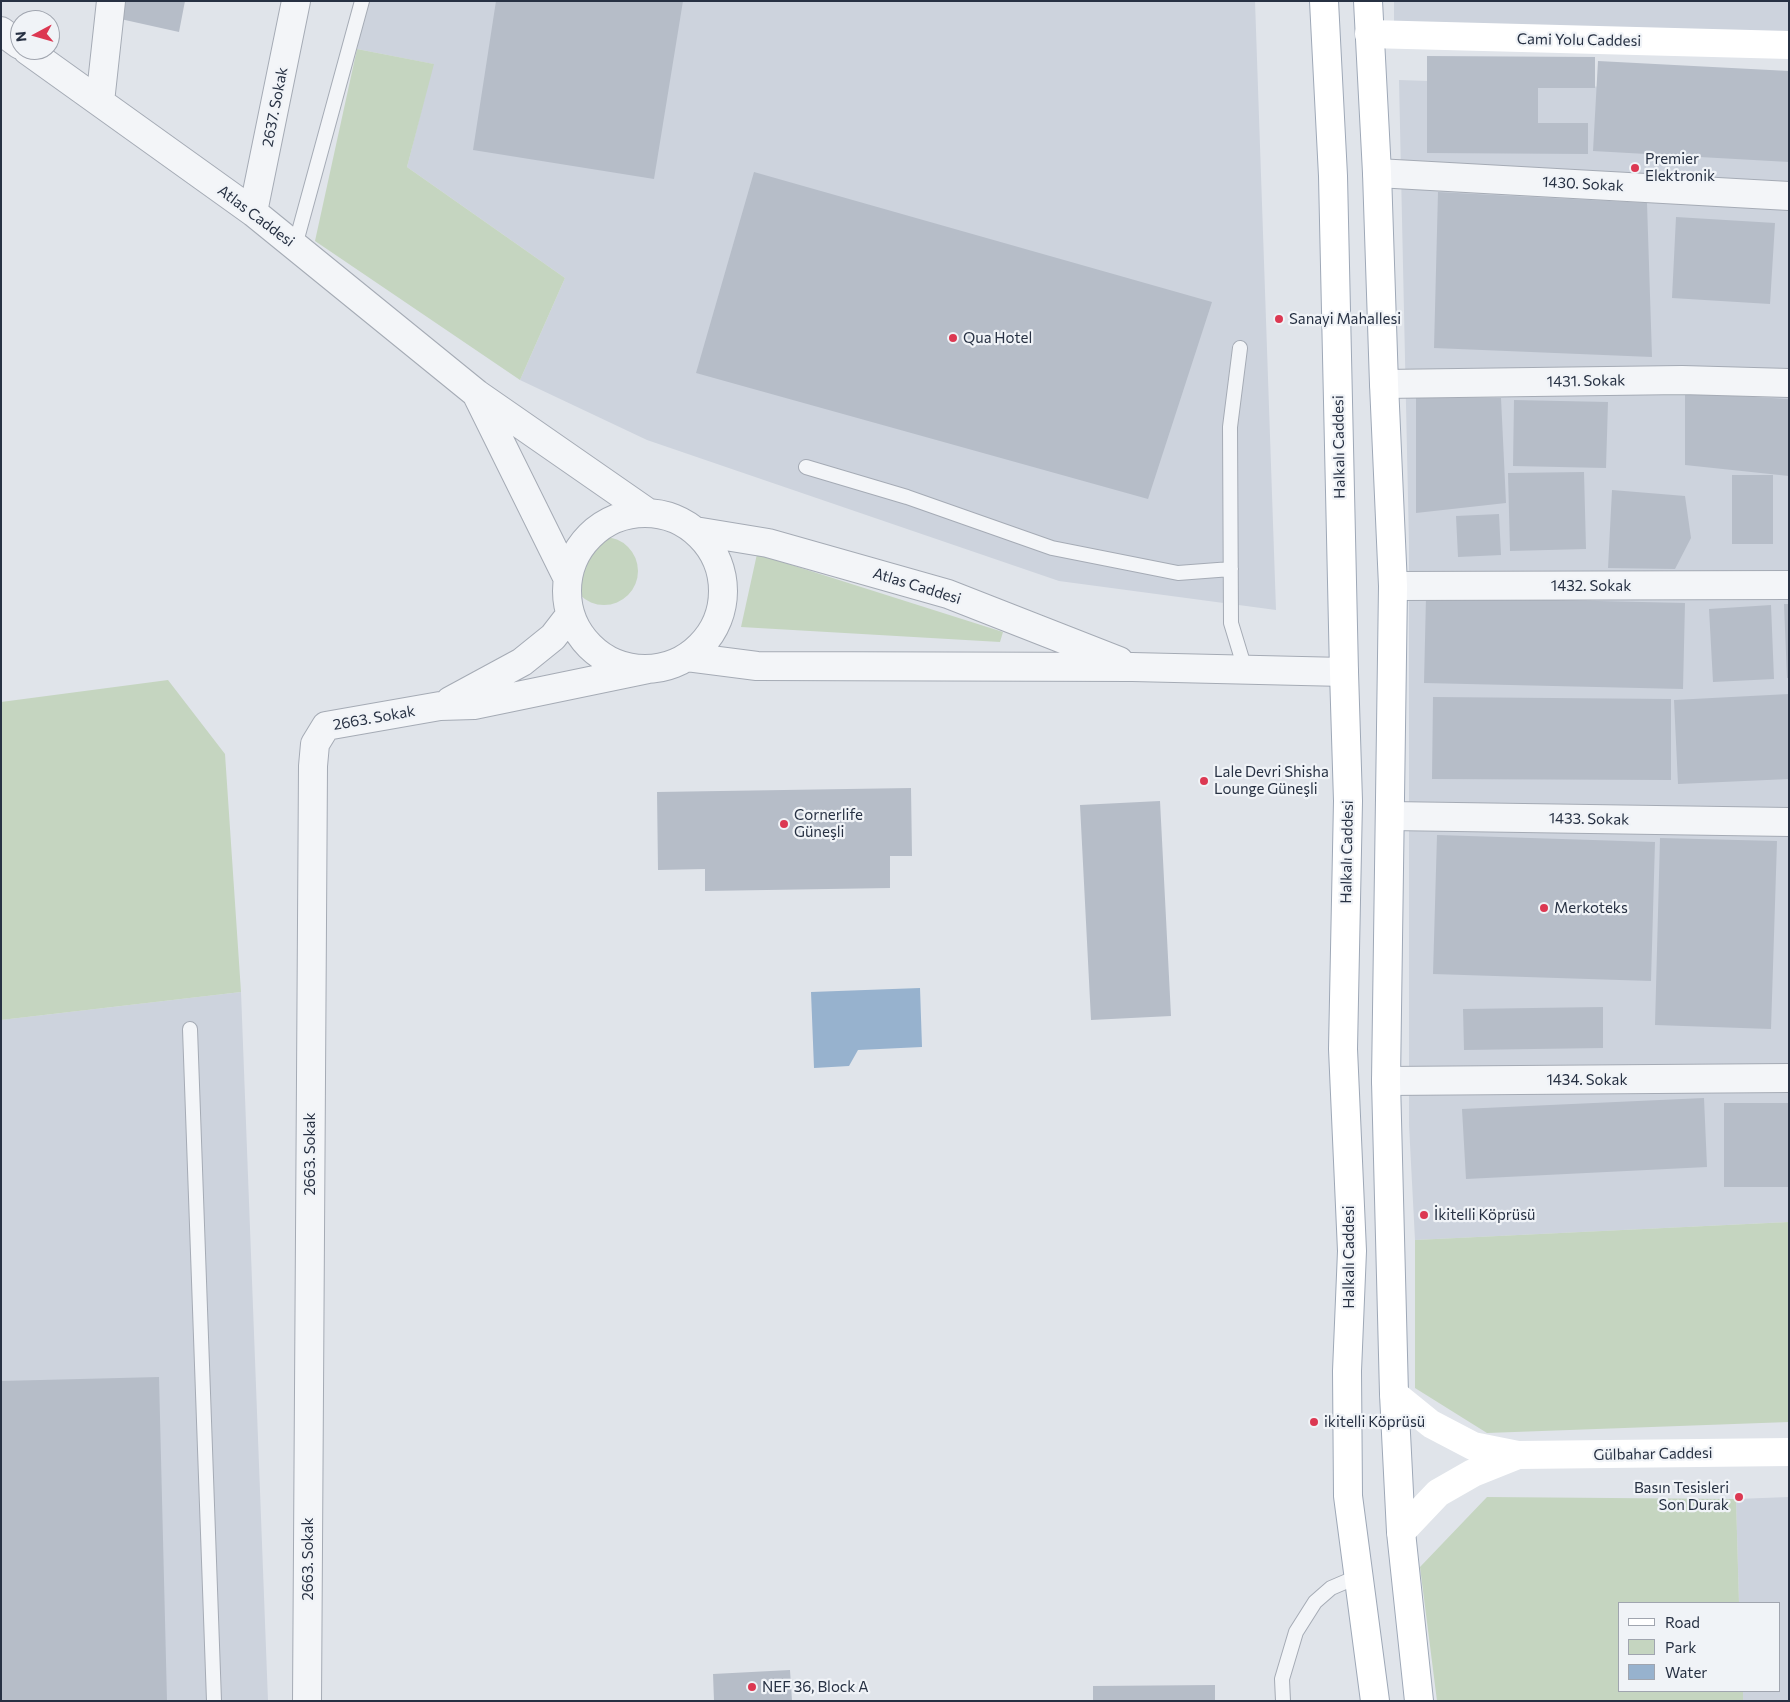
<!DOCTYPE html>
<meta charset="utf-8">
<style>
body{margin:0}
#map{position:relative;width:1790px;height:1702px;overflow:hidden;background:#e0e4ea;font-family:Commissioner,sans-serif}
canvas{display:block}
.frame{position:absolute;inset:0;border:2px solid #273143;pointer-events:none}
.legend{position:absolute;left:1618px;top:1602px;width:162px;height:90px;box-sizing:border-box;background:#f0f3f7;border:1px solid #a0a5af;margin:0;padding:6px 9px;list-style:none;font-size:15px;color:#273143}
.legend li{display:flex;align-items:center;gap:10px;height:25px}
.legend b{width:25px;border:1px solid #a0a5af}
.north{position:absolute;left:10px;top:10px;width:50px;height:50px;box-sizing:border-box;background:#f0f3f7;border:1px solid #a0a5af;border-radius:50%;rotate:264deg;font-size:14px;font-weight:700;line-height:20px;text-align:center;color:#273143}
.north::after{content:'';display:block;margin:auto;width:18px;height:22px;background:#dc3852;clip-path:polygon(50% 0,100% 100%,50% 72%,0 100%)}
</style>
<div id="map">
<canvas width="1790" height="1702"></canvas>
<div class="frame"></div>
<ul class="legend">
<li><b style="height:6px;background:#fff"></b>Road</li>
<li><b style="height:14px;background:#c5d5c0"></b>Park</li>
<li><b style="height:14px;background:#97b2ce"></b>Water</li>
</ul>
<div class="north">N</div>
</div>
<script>
const ctx = document.querySelector('canvas').getContext('2d');
ctx.lineJoin = 'round';
function fill(path, color) {
  ctx.fillStyle = color;
  ctx.fill(path, 'evenodd');
}
function shape(rows) {
  const path = new Path2D();
  for (const r of rows) {
    if (r.length === 3) {
      path.moveTo(r[0] + r[2], r[1]);
      path.arc(r[0], r[1], r[2], 0, 2 * Math.PI);
      continue;
    }
    path.moveTo(r[0], r[1]);
    for (let i = 2; i < r.length; i += 2) path.lineTo(r[i], r[i + 1]);
  }
  return path;
}
function stroke(path, color, width, dash) {
  ctx.strokeStyle = color;
  ctx.lineWidth = width;
  ctx.lineCap = dash ? 'butt' : 'round';
  ctx.setLineDash(dash || []);
  ctx.stroke(path);
}
function drawText(font, color, halo, rows, align = 'center') {
  ctx.font = font + ' Commissioner,sans-serif';
  ctx.lineWidth = 4.5;
  ctx.setLineDash([]);
  ctx.textBaseline = 'middle';
  ctx.strokeStyle = halo;
  ctx.fillStyle = color;
  for (const [text, x, y, turn = 0] of rows) {
    ctx.save();
    ctx.translate(x, y);
    ctx.rotate((+turn || 0) * Math.PI / 180);
    ctx.textAlign = isNaN(turn) ? turn : align;
    if (halo) ctx.strokeText(text, 0, 0);
    ctx.fillText(text, 0, 0);
    ctx.restore();
  }
}
fill(shape([
 [368,1,1255,1,1276,610,1059,581,647,440,520,380,565,278,407,167,433,64,357,49],
 [1394,1,1789,1,1789,34,1394,23],
 [1399,80,1789,93,1789,1222,1415,1240,1409,1125,1409,544],
 [241,992,268,1701,1,1701,1,1020],
 [1789,1497,1789,1701,1743,1701,1743,1691,1779,1691,1779,1603,1739,1603,1736,1499]
]), '#cdd3dd');
fill(shape([
 [357,49,434,64,407,167,565,278,520,380,315,241],
 [604,571,34],
 [757,554,1003,632,1000,642,741,627],
 [168,680,225,754,241,992,1,1020,1,702],
 [1789,1222,1789,1422,1487,1433,1415,1388,1415,1240],
 [1487,1497,1736,1499,1739,1603,1619,1603,1619,1691,1743,1691,1743,1701,1437,1701,1420,1567]
]), '#c5d5c0');
fill(shape([
 [920,988,922,1047,858,1050,849,1066,814,1068,811,992]
]), '#97b2ce');
fill(shape([
 [119,1,185,1,179,32,116,18],
 [496,1,683,1,654,179,473,150],
 [1427,56,1595,57,1595,88,1538,88,1538,123,1588,123,1588,154,1427,153],
 [1598,61,1789,71,1789,162,1593,151],
 [754,172,1212,302,1148,499,696,373],
 [1438,192,1647,203,1652,357,1434,348],
 [1676,217,1775,223,1770,304,1672,298],
 [1685,393,1789,399,1789,476,1685,465],
 [1416,398,1501,398,1506,503,1416,513],
 [1514,400,1608,402,1606,468,1513,466],
 [1584,472,1586,549,1510,551,1508,473],
 [1732,475,1773,475,1773,544,1732,544],
 [1612,490,1685,496,1691,538,1675,569,1608,568],
 [1499,514,1501,555,1458,557,1456,516],
 [1426,597,1685,603,1683,689,1424,683],
 [1784,604,1789,604,1789,678,1787,678],
 [1771,605,1774,679,1713,682,1709,609],
 [1789,694,1789,779,1678,784,1674,700],
 [1433,697,1671,699,1671,780,1432,779],
 [911,788,912,856,890,856,890,888,705,891,705,869,658,870,657,792],
 [1160,801,1171,1016,1091,1020,1080,805],
 [1437,835,1655,842,1651,981,1433,974],
 [1660,838,1777,841,1771,1029,1655,1025],
 [1603,1007,1603,1048,1464,1050,1463,1009],
 [1704,1098,1707,1167,1466,1179,1462,1109],
 [1724,1103,1789,1103,1789,1187,1724,1187],
 [159,1377,167,1701,1,1701,1,1381],
 [790,1670,792,1701,714,1701,713,1674],
 [1215,1685,1215,1701,1093,1701,1093,1686]
]), '#b6bdc8');
const lane = shape([
 [295,246,362,1],
 [1240,348,1230,427,1231,623,1245,669],
 [806,467,907,497,1052,548,1178,573,1231,569],
 [190,1029,214,1701],
 [1283,1701,1282,1679,1296,1632,1315,1602,1331,1588,1359,1576]
]);
const street = shape([
 [1,31,20,45],
 [27,50,253,212,477,394,647,512],
 [100,102,111,1],
 [1377,173,1789,196],
 [253,212,296,1],
 [1384,384,1682,380,1789,383],
 [477,395,567,577],
 [645,591,78],
 [695,531,768,543,948,594,1119,661],
 [1393,586,1789,585],
 [687,657,757,666,1132,667,1344,672],
 [450,701,522,662,553,637,570,615],
 [1390,816,1789,822],
 [1386,1081,1789,1078],
 [307,1701,313,766,315,744,326,726,440,706,474,705,648,669]
]);
const primary = shape([
 [1324,1,1333,176,1344,672,1348,801,1343,1049,1352,1251,1347,1371,1348,1496,1375,1701],
 [1368,1,1377,173,1384,384,1393,586,1386,1081,1394,1394,1401,1532,1419,1701]
]);
stroke(lane, '#a5abb5', 16);
stroke(street, '#a5abb5', 30);
stroke(primary, '#9ea8b7', 30);
stroke(lane, '#f3f5f8', 14);
stroke(street, '#f3f5f8', 28);
stroke(shape([
 [1369,34,1789,45],
 [1394,1394,1431,1424,1473,1446,1518,1455,1789,1452],
 [1401,1532,1438,1493,1473,1473,1518,1455]
]), '#fff', 28);
stroke(primary, '#fff', 28);
for (const [x, y, r, color] of [
 [1635,168,5,"#dc3852"],
 [1279,319,5,"#dc3852"],
 [953,338,5,"#dc3852"],
 [1204,781,5,"#dc3852"],
 [784,824,5,"#dc3852"],
 [1544,908,5,"#dc3852"],
 [1424,1215,5,"#dc3852"],
 [1314,1422,5,"#dc3852"],
 [1739,1497,5,"#dc3852"],
 [752,1687,5,"#dc3852"]
]) {
  const dot = new Path2D();
  dot.arc(x, y, r, 0, 2 * Math.PI);
  ctx.fillStyle = color;
  ctx.fill(dot);
  stroke(dot, '#f0f3f7', 2);
}
drawText('15px', '#273143', '#f0f3f7', [
 ["Cami Yolu Caddesi",1579,40,1],
 ["2637. Sokak",275,107,-79],
 ["1430. Sokak",1583,184,3],
 ["Atlas Caddesi",256,216,37],
 ["1431. Sokak",1586,381,-1],
 ["Halkalı Caddesi",1339,447,-91],
 ["Atlas Caddesi",917,586,17],
 ["1432. Sokak",1591,586],
 ["2663. Sokak",374,718,-10],
 ["1433. Sokak",1589,819,1],
 ["Halkalı Caddesi",1347,852,-89],
 ["1434. Sokak",1587,1080],
 ["2663. Sokak",310,1154,-90],
 ["Halkalı Caddesi",1349,1257,-90],
 ["Gülbahar Caddesi",1653,1454,-1],
 ["2663. Sokak",308,1559,-90]
]);
drawText('15px', '#273143', '#f0f3f7', [
 ["Premier",1645,159],
 ["Elektronik",1645,176],
 ["Sanayi Mahallesi",1289,319],
 ["Qua Hotel",963,338],
 ["Lale Devri Shisha",1214,772],
 ["Lounge Güneşli",1214,789],
 ["Cornerlife",794,815],
 ["Güneşli",794,832],
 ["Merkoteks",1554,908],
 ["İkitelli Köprüsü",1434,1215],
 ["ikitelli Köprüsü",1324,1422],
 ["Basın Tesisleri",1729,1488,"right"],
 ["Son Durak",1729,1505,"right"],
 ["NEF 36, Block A",762,1687]
], 'left');
</script>
